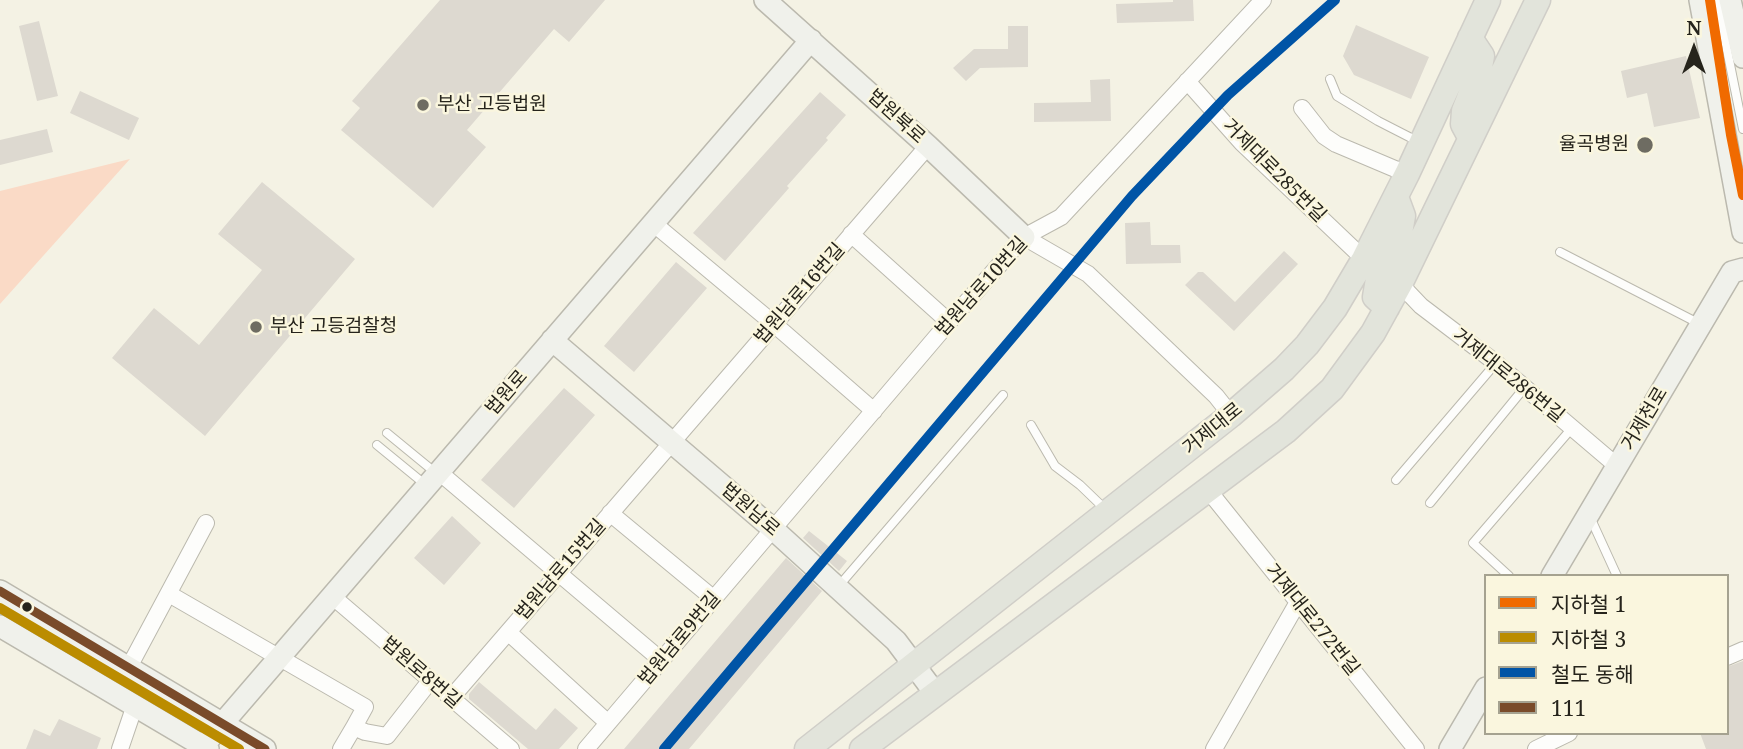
<!DOCTYPE html>
<meta charset="utf-8">
<style>
body{margin:0}
#map{position:relative;width:1743px;height:749px;overflow:hidden;background:#f4f2e4;font-family:"Noto Serif","Noto Sans KR",serif}
canvas{display:block}
.legend{position:absolute;left:1484px;top:574px;width:245px;height:161px;box-sizing:border-box;background:#faf6de;border:2px solid #a5a290;margin:0;padding:9px 12px;list-style:none;font-size:21px;color:#26241c}
.legend li{display:flex;align-items:center;gap:14px;height:35px}
.legend b{width:35px;border:2px solid #a5a290}
.north{position:absolute;left:1659px;top:14px;width:70px;height:70px;-webkit-text-stroke:5px #faf6de;paint-order:stroke;rotate:0deg;font-size:19px;font-weight:700;line-height:28px;text-align:center;color:#26241c}
.north::after{content:'';display:block;margin:auto;width:24px;height:32px;background:#26241c;clip-path:polygon(50% 0,100% 100%,50% 72%,0 100%)}
</style>
<div id="map">
<canvas width="1743" height="749"></canvas>
<ul class="legend">
<li><b style="height:9px;background:#f06a00"></b>지하철 1</li>
<li><b style="height:9px;background:#bb8c00"></b>지하철 3</li>
<li><b style="height:9px;background:#0054a6"></b>철도 동해</li>
<li><b style="height:9px;background:#7a4b2a"></b>111</li>
</ul>
<div class="north">N</div>
</div>
<script>
const ctx = document.querySelector('canvas').getContext('2d');
ctx.lineJoin = 'round';
function fill(path, color) {
  ctx.fillStyle = color;
  ctx.fill(path, 'evenodd');
}
function shape(rows) {
  const path = new Path2D();
  for (const r of rows) {
    path.moveTo(r[0], r[1]);
    for (let i = 2; i < r.length; i += 2) path.lineTo(r[i], r[i + 1]);
  }
  return path;
}
function stroke(path, color, width, dash) {
  ctx.strokeStyle = color;
  ctx.lineWidth = width;
  ctx.lineCap = dash ? 'butt' : 'round';
  ctx.setLineDash(dash || []);
  ctx.stroke(path);
}
function drawText(font, color, halo, rows, align = 'center') {
  ctx.font = font + ' "Noto Serif","Noto Sans KR",serif';
  ctx.lineWidth = 5;
  ctx.setLineDash([]);
  ctx.textBaseline = 'middle';
  ctx.strokeStyle = halo;
  ctx.fillStyle = color;
  for (const [text, x, y, turn = 0] of rows) {
    ctx.save();
    ctx.translate(x, y);
    ctx.rotate((+turn || 0) * Math.PI / 180);
    ctx.textAlign = isNaN(turn) ? turn : align;
    if (halo) ctx.strokeText(text, 0, 0);
    ctx.fillText(text, 0, 0);
    ctx.restore();
  }
}
fill(shape([
 [130,159,0,304,0,191]
]), '#fadac6');
fill(shape([
 [440,0,605,0,569,42,554,29,467,130,486,147,433,208,341,130,360,108,352,101],
 [1173,0,1193,0,1194,21,1117,23,1116,4,1173,2],
 [39,21,58,96,37,101,19,26],
 [1356,25,1429,57,1411,99,1354,75,1343,56],
 [1008,26,1028,26,1028,67,980,68,966,81,953,68,974,49,1008,49],
 [1686,56,1700,118,1654,127,1647,93,1627,98,1621,71],
 [1110,79,1111,121,1034,122,1034,103,1091,102,1090,80],
 [80,91,139,118,129,140,70,113],
 [820,92,846,115,826,138,828,140,787,186,789,188,725,261,693,233],
 [47,129,53,152,0,165,0,140],
 [262,182,355,259,205,436,112,358,154,308,199,345,262,270,218,234],
 [1150,222,1151,245,1180,245,1181,263,1126,264,1125,223],
 [1284,251,1298,264,1234,331,1185,285,1198,272,1203,272,1235,302],
 [676,262,707,288,634,372,604,346],
 [564,388,595,415,514,508,481,480],
 [452,516,481,543,444,585,414,558],
 [809,531,847,561,839,571,803,538],
 [786,558,822,591,689,749,624,749],
 [1743,661,1743,749,1706,749,1700,733,1727,733,1727,667],
 [479,682,536,730,555,708,578,728,559,749,528,749,469,699,469,694],
 [59,719,101,738,97,749,26,749,34,729,50,736]
]), '#ddd9d0');
const service = shape([
 [1717,0,1743,129],
 [1330,79,1337,96,1378,121,1419,142],
 [1560,252,1698,323],
 [1031,425,1055,466,1080,485,1106,510],
 [387,433,437,474],
 [377,445,427,486],
 [1396,480,1496,363],
 [1430,503,1525,387],
 [1590,517,1617,576],
 [1509,576,1473,543,1572,428],
 [837,588,1003,395]
]);
const minor = shape([
 [1187,81,1242,143,1364,259],
 [1302,108,1324,136,1336,144,1407,174],
 [653,223,774,324,874,411],
 [851,234,949,322],
 [1024,237,1088,274,1216,396,1231,415],
 [1400,284,1421,306,1496,363,1617,466],
 [439,472,661,660],
 [1208,490,1416,749],
 [610,513,714,599],
 [169,594,365,707,354,727],
 [332,596,511,749],
 [508,632,608,723],
 [1727,657,1743,650],
 [129,667,206,523],
 [451,698,928,146],
 [120,749,135,705],
 [341,749,354,727,365,732,387,736,430,681],
 [586,749,949,322,1024,237,1061,217,1263,0],
 [1214,749,1298,602],
 [1536,749,1569,733]
]);
const secondary = shape([
 [765,0,928,146,1024,237],
 [1700,0,1743,232],
 [1730,0,1743,57],
 [552,340,773,529,896,641,935,693],
 [1552,576,1732,272,1743,269],
 [0,591,265,749],
 [0,626,208,749],
 [203,746,811,40],
 [1450,749,1486,688]
]);
const primary = shape([
 [1470,38,1482,56,1479,73,1464,111,1463,124,1470,137],
 [1387,308,1375,297,1378,279,1400,233,1403,216,1396,197],
 [807,749,1231,415,1284,369,1307,345,1335,308,1364,259,1407,174,1488,0],
 [862,749,1286,431,1332,389,1373,333,1400,284,1538,0]
]);
stroke(service, '#bbb9ae', 10);
stroke(minor, '#bbb9ae', 18);
stroke(secondary, '#bbb9ae', 24);
stroke(primary, '#d0cec8', 27);
stroke(service, '#fdfdfb', 8);
stroke(minor, '#fdfdfb', 16);
stroke(secondary, '#f0f1eb', 21);
stroke(primary, '#e2e4db', 24);
stroke(shape([
 [0,591,265,749]
]), '#7a4b2a', 9);
stroke(shape([
 [664,749,1132,196,1228,95,1335,0]
]), '#0054a6', 10);
stroke(shape([
 [1710,0,1731,135,1743,195]
]), '#f06a00', 10);
stroke(shape([
 [0,608,239,749]
]), '#bb8c00', 10);
for (const [x, y, r, color] of [
 [423,105,7,"#6e6c62"],
 [1645,145,9,"#6e6c62"],
 [256,327,7,"#6e6c62"],
 [27,607,6,"#26241c"]
]) {
  const dot = new Path2D();
  dot.arc(x, y, r, 0, 2 * Math.PI);
  ctx.fillStyle = color;
  ctx.fill(dot);
  stroke(dot, '#faf6de', 2.5);
}
drawText('19px', '#26241c', '#faf6de', [
 ["부산 고등법원",437,105],
 ["율곡병원",1629,145,"right"],
 ["부산 고등검찰청",270,327]
], 'left');
drawText('19px', '#26241c', '#faf6de', [
 ["법원북로",896,117,42],
 ["거제대로285번길",1274,171,45],
 ["법원남로10번길",982,287,-48],
 ["법원남로16번길",800,294,-49],
 ["거제대로286번길",1508,376,39],
 ["법원로",507,393,-49],
 ["거제천로",1645,419,-59],
 ["거제대로",1213,429,-39],
 ["법원남로",750,510,41],
 ["법원남로15번길",561,570,-49],
 ["거제대로272번길",1312,620,51],
 ["법원남로9번길",680,639,-50],
 ["법원로8번길",421,673,41]
]);
</script>
